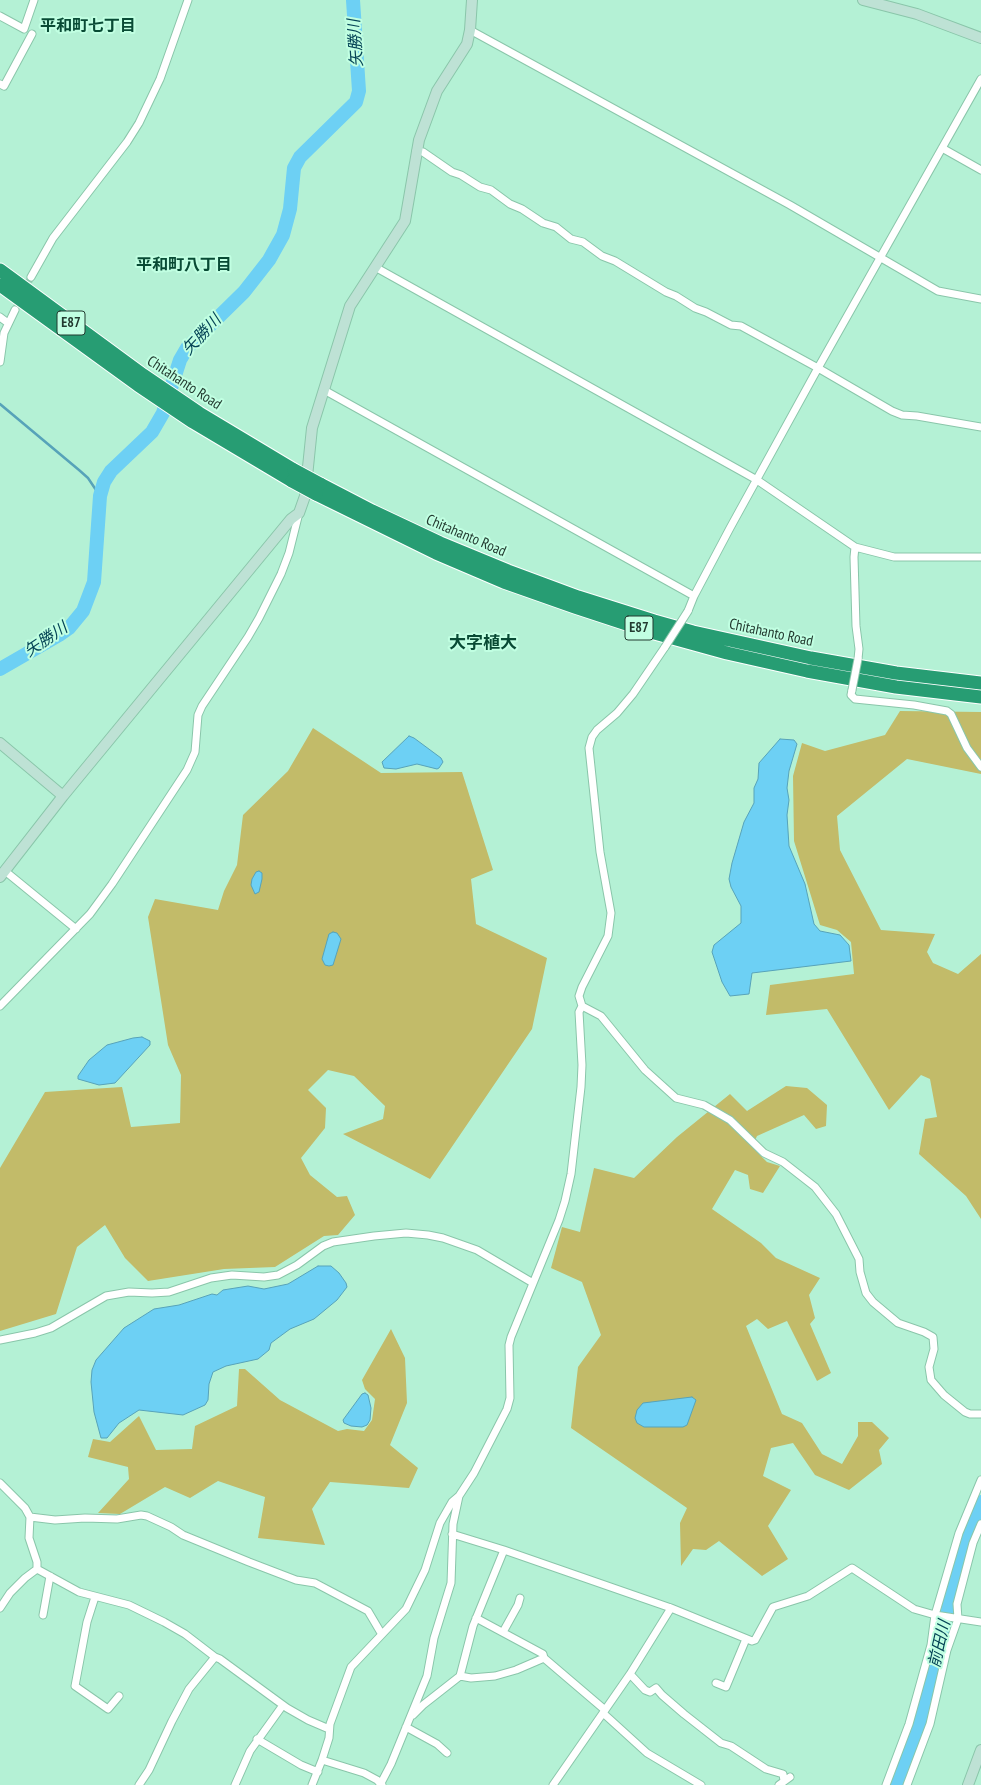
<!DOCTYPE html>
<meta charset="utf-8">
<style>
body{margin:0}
canvas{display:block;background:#b4f1d5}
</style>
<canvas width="981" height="1785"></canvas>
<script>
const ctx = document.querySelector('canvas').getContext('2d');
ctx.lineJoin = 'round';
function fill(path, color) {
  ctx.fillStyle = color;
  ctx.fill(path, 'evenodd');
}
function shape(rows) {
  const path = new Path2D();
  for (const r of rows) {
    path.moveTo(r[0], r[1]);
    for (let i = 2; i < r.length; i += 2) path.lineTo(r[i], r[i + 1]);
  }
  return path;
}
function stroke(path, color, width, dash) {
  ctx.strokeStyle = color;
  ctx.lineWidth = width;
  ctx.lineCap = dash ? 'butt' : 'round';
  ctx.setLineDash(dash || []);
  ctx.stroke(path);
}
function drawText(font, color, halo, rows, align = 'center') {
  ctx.font = font + ' "PT Sans Narrow","Noto Sans JP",sans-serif';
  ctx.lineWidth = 4;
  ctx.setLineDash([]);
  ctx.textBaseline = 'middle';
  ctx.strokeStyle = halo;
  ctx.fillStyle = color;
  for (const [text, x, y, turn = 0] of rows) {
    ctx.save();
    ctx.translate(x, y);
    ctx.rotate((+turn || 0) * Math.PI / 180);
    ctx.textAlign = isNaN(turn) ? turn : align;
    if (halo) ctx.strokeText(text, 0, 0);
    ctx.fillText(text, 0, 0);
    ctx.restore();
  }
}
fill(shape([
 [900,711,981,712,981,774,907,759,837,816,840,850,881,930,935,934,927,952,933,963,958,974,981,954,981,1219,966,1196,919,1154,925,1119,937,1117,930,1079,921,1075,889,1110,827,1009,766,1015,770,985,854,974,851,942,837,930,820,925,794,841,793,776,802,743,825,751,885,735],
 [313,728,381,773,462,772,493,870,471,879,476,924,547,958,532,1029,430,1179,343,1134,383,1119,385,1106,354,1076,328,1070,308,1090,326,1108,325,1128,301,1158,310,1175,337,1197,347,1196,355,1215,338,1235,324,1236,275,1267,224,1269,148,1281,125,1258,105,1225,77,1247,56,1314,0,1331,0,1168,45,1092,122,1087,131,1127,180,1123,181,1075,168,1045,148,917,155,899,218,910,224,891,237,865,243,815,288,771],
 [786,1086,807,1088,827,1105,826,1126,816,1129,804,1115,757,1136,752,1147,767,1162,780,1166,763,1193,750,1189,748,1175,735,1170,712,1209,761,1243,776,1258,820,1278,809,1295,815,1318,810,1324,831,1373,817,1381,787,1321,768,1329,757,1319,746,1326,782,1414,802,1423,822,1454,842,1464,858,1436,858,1422,872,1422,889,1438,879,1450,882,1464,849,1490,815,1475,793,1443,771,1448,763,1476,791,1490,768,1526,788,1559,762,1576,719,1541,706,1550,693,1549,681,1566,680,1523,687,1508,571,1428,578,1367,601,1335,582,1282,551,1268,562,1227,580,1232,594,1168,634,1178,677,1137,730,1094,747,1111],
 [391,1329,405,1358,407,1403,390,1445,418,1468,409,1488,330,1482,312,1509,325,1545,258,1538,265,1497,218,1481,190,1498,165,1487,120,1514,98,1513,129,1479,128,1467,88,1457,93,1439,110,1442,139,1416,156,1450,192,1449,195,1426,237,1406,239,1369,245,1369,280,1400,338,1431,347,1429,364,1431,372,1420,375,1399,365,1389,362,1380]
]), '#c2bb69');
const water = shape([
 [409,736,414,738,441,758,443,762,439,768,437,769,417,764,396,769,384,768,382,762,409,736],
 [780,739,794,740,797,744,789,771,787,788,789,800,787,815,789,846,805,884,814,924,820,931,840,935,849,945,851,961,752,973,749,994,730,996,722,982,712,952,714,945,741,923,741,906,731,887,729,879,732,863,744,822,754,803,754,788,758,779,759,763,780,739],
 [259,871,262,873,262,879,259,892,255,894,251,885,252,879,256,872,259,871],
 [333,932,337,933,341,939,333,965,329,966,325,965,322,959,327,941,329,934,333,932],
 [142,1037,150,1041,150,1045,115,1083,99,1085,78,1079,78,1076,89,1060,107,1045,133,1038,142,1037],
 [318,1266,331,1266,339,1273,346,1283,347,1287,337,1300,314,1319,290,1329,271,1343,269,1350,258,1359,226,1366,213,1372,209,1384,208,1400,205,1405,183,1415,139,1410,119,1423,107,1438,101,1438,94,1412,91,1382,92,1370,96,1360,124,1328,154,1309,179,1305,212,1294,217,1295,223,1290,248,1286,264,1289,288,1284,318,1266],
 [365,1393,368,1395,371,1408,370,1420,367,1425,362,1427,351,1426,344,1423,343,1420,362,1394,365,1393],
 [692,1397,696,1400,687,1425,683,1427,644,1427,637,1423,635,1418,637,1410,643,1403,692,1397]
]);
fill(water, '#6dd0f4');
stroke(water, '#57a3b9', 1);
stroke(shape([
 [0,404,79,470,88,478,100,496]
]), '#57a3b9', 2.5);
stroke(shape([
 [0,669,59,635,69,628,83,611,94,582,100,496,104,482,111,471,152,432,163,413,180,360,187,348,244,292,269,260,283,235,290,209,294,168,300,157,356,102,359,91,353,0],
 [897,1785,918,1729,943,1639,952,1588,962,1553,981,1502]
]), '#6dd0f4', 14);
stroke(shape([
 [15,310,31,277]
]), '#97cdb4', 7, [7, 3.5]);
const street = shape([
 [0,16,24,29,34,0],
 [470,30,790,205,938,291,981,299],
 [0,84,4,86,32,34],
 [942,148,981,170],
 [416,151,423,152,452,172,461,175,480,187,491,190,510,204,522,209,543,223,556,227,571,239,583,242,602,256,615,261,666,292,676,296,695,308,706,312,731,325,741,326,818,368,892,411,902,415,917,416,981,427],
 [375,267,757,480,855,547,894,557,981,557],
 [31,277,53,238,127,142,139,123,160,79,188,0],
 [0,317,8,323],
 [0,362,4,333,15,310],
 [324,390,694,596],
 [855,547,854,557,856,626,859,649,858,659],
 [688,611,694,596,730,528,818,368,981,79],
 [852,690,851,695,855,699,914,705,947,711,951,714,967,748,981,767],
 [5,871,76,929],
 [0,1006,90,914,112,884,187,770,195,752,198,715,202,706,248,637,259,618,281,574,289,553,299,513],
 [582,1006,579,996,582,987,608,936,611,913,600,852,589,748,592,737,597,730,617,713,633,694,665,647],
 [0,1340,35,1333,51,1328,106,1296,129,1292,152,1293,169,1292,211,1278,232,1275,264,1277,278,1275,297,1265,323,1246,333,1242,374,1236,406,1233,428,1235,443,1238,477,1250,533,1283],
 [0,1483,25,1508,30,1517,29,1538,37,1562,37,1569],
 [30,1517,55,1520,85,1518,117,1519,141,1515,147,1516,171,1527,183,1535,249,1562,296,1580,315,1583,368,1611,381,1633],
 [452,1534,504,1550,671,1608,752,1641,755,1640,773,1607,808,1596,852,1568,914,1609,935,1615,981,1622],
 [37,1569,79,1592,129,1605,164,1622,185,1634,215,1657,220,1659,287,1708,308,1720,329,1729],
 [95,1597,87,1622,75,1686,108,1709,119,1696],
 [0,1608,10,1593,25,1578,37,1569],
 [43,1615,50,1576],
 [476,1618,543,1654,544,1658,605,1710],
 [503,1632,518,1605,520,1598],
 [630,1674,671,1608],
 [460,1676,471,1678,495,1676,516,1670,544,1658],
 [716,1683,726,1687,746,1639],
 [603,1713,647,1753,701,1785],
 [413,1715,423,1705,460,1676,473,1626,504,1550],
 [406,1727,437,1744,447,1753],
 [257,1739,301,1765,318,1772],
 [322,1760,364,1773,377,1780,382,1785],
 [139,1785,149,1770,172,1721,189,1689,215,1657],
 [235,1785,250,1751,283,1705],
 [312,1785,322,1760,329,1738,330,1724,351,1667,406,1609,425,1570,440,1523,452,1502,459,1496,474,1473,507,1409,510,1398,509,1345,511,1337,559,1220,565,1201,571,1174,581,1087,582,1065,579,1012,582,1006,601,1016,645,1070,676,1098,704,1105,730,1120,764,1153,783,1162,815,1187,836,1214,859,1259,860,1272,866,1293,873,1302,898,1323,924,1332,933,1337,934,1349,929,1367,931,1380,944,1395,965,1412,970,1414,981,1414],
 [380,1785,391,1764,427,1676,434,1638,451,1583,453,1524,459,1496],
 [553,1785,630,1674,645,1690,650,1692,656,1688,662,1695,684,1714,721,1743,731,1746,766,1769,783,1774,784,1781],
 [779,1785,790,1777],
 [886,1785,909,1724,931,1645,935,1615,959,1533,981,1480],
 [907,1785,930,1724,947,1650,958,1619,957,1604,973,1543,981,1524]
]);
const secondary = shape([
 [863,0,917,14,981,38],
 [0,743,63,796],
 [0,877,63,796,291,519,299,513,305,496,312,428,350,306,405,221,419,140,437,91,467,44,470,30,472,0],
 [968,1785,981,1750]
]);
const highway = shape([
 [0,270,143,375,199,413,294,470],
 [0,285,138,385,193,422,292,481],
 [320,484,372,511,440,543,508,571,578,597,654,621,693,632,811,658,896,673,981,683],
 [316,494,436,553,504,582,575,607,651,632,727,653,807,671,896,687,981,697]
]);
stroke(street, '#8ac6aa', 9);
stroke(secondary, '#8ac6aa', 12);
stroke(highway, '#fff', 15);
stroke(street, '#fff', 7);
stroke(secondary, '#bee2d5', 10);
stroke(highway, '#279d73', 13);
const streetBridge = shape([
 [665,647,688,611],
 [852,690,858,659]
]);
const highwayBridge = shape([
 [294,470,320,484],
 [292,481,316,494]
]);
stroke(streetBridge, '#8ac6aa', 9, []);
stroke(highwayBridge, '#fff', 15, []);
stroke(streetBridge, '#fff', 7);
stroke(highwayBridge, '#279d73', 13);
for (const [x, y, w] of [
 [71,323,28],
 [639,628,28]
]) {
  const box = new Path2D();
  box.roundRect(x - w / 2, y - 12, w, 24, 3);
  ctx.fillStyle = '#c1ffe2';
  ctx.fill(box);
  stroke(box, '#233b30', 1);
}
drawText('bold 14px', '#233b30', null, [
 ["E87",71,323],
 ["E87",639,628]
]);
drawText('15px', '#233b30', '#c1ffe2', [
 ["Chitahanto Road",184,383,33],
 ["Chitahanto Road",466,536,23],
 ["Chitahanto Road",771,633,12]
]);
drawText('bold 16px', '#084a34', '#c1ffe2', [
 ["平和町七丁目",88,26],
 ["平和町八丁目",184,265]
]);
drawText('italic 16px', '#054456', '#c1ffe2', [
 ["矢勝川",356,43,-94],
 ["矢勝川",202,335,-47],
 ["矢勝川",46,640,-34],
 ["前田川",940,1644,-77]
]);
drawText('bold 17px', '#084a34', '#c1ffe2', [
 ["大字植大",483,643]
]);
</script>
